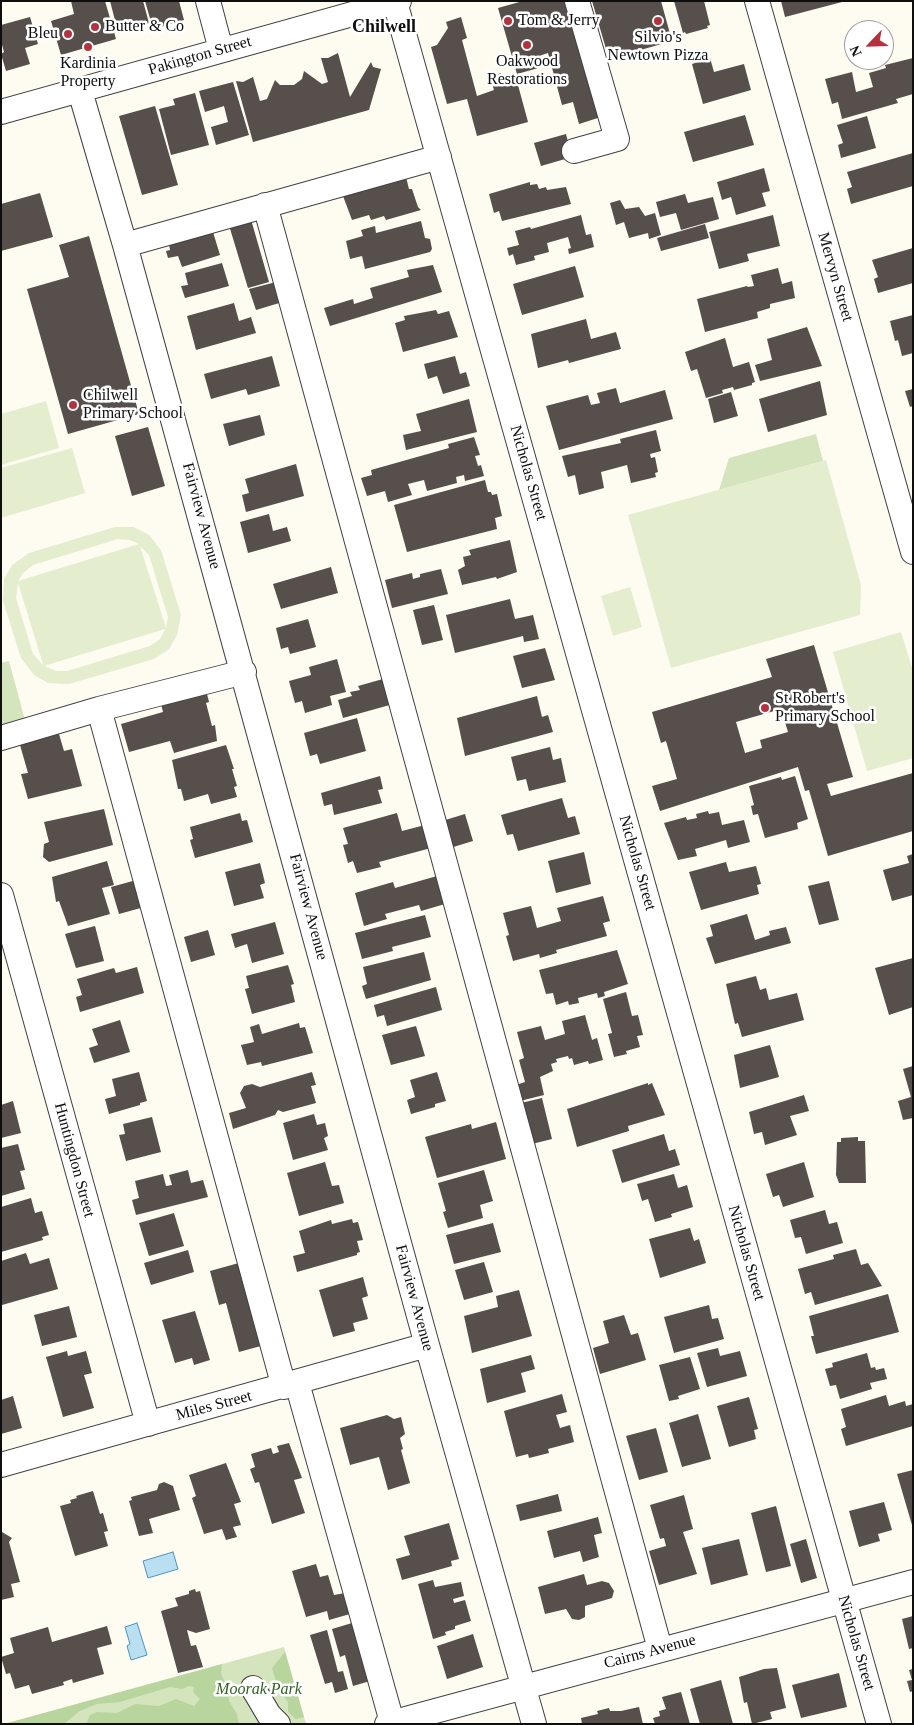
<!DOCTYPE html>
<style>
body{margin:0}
#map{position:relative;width:914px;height:1725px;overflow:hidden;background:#fefbf1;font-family:"Times New Roman",serif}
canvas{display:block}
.frame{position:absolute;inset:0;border:2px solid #0e0e0e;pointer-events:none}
.north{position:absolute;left:844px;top:20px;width:50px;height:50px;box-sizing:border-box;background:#fff;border:1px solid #9f9f9f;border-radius:50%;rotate:246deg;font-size:14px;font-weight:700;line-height:20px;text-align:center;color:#0e0e0e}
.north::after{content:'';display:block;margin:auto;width:18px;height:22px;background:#b2333f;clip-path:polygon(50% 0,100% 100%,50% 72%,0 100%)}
</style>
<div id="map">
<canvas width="914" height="1725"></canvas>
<div class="frame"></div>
<div class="north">N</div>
</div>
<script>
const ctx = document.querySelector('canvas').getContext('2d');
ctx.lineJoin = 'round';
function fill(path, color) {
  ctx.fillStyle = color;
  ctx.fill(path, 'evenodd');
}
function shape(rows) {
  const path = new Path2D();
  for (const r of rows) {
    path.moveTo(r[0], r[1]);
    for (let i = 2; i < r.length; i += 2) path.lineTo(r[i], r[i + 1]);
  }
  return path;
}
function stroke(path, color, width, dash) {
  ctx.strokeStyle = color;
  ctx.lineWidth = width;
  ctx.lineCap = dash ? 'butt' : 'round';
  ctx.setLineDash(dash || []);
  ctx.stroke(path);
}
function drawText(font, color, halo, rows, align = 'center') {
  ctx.font = font + ' "Times New Roman",serif';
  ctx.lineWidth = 5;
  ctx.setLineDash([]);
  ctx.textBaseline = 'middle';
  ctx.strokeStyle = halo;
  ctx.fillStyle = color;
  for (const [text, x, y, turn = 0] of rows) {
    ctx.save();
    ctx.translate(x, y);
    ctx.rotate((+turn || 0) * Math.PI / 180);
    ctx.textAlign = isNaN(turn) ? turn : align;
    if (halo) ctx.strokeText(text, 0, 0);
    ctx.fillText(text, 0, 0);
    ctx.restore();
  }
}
fill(shape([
 [816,434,823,461,719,490,729,458],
 [9,661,25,720,1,727,1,663],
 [284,1647,306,1724,4,1724]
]), '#d4e5bd');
fill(shape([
 [285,1652,304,1717,296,1719,288,1712,288,1702,282,1694,287,1686,276,1681,272,1668],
 [222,1664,221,1674,228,1689,229,1701,237,1714,239,1724,86,1724,90,1715,97,1712,117,1713,135,1704,159,1706,176,1699,194,1706,200,1699,193,1692,194,1687,189,1686,182,1689,170,1687,120,1702,97,1704,80,1711,64,1724,4,1724]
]), '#b9d59e');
fill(shape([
 [46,401,59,448,1,465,1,414],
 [72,448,85,493,1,518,1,468],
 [826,460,861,585,860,615,671,668,628,515],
 [115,527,134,527,149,535,161,550,181,615,177,635,169,649,154,659,69,684,48,683,34,675,21,658,3,601,4,579,12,565,29,553],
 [118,539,130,540,139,544,18,581,23,573,33,565],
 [140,546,149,555,168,617,166,628],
 [18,583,43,664,43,665,33,654,16,598],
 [165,629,160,639,150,646,67,671,56,671,44,666],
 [630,587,642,627,613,636,601,596],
 [901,632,913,671,913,758,867,771,833,652]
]), '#e4eece');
const water = shape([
 [173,1552,178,1569,148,1578,143,1561,173,1552],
 [137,1623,147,1655,131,1660,127,1646,130,1644,125,1627,137,1623]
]);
fill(water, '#badff1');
stroke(water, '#4896c1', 1);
fill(shape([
 [71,1,105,1,116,39,61,55,51,21,74,14],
 [110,1,143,1,149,23,118,32],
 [145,1,179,1,184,20,153,29],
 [523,1,568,1,601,117,579,124,573,102,562,105,548,53,539,56,542,67,517,74,498,8],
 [592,1,661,1,672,41,609,59],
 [674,1,704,1,710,25,707,26,708,28,686,34,685,32,683,33],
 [781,1,842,1,842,2,785,17],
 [30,17,38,44,25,48,30,64,6,71,1,54,4,52,1,41,1,25],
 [461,17,467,38,462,40,477,96,494,90,489,74,493,73,493,76,501,73,503,78,515,74,528,122,477,136,467,99,447,104,431,47,437,45,448,28,446,22],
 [338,53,350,97,371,62,373,67,381,69,369,110,253,142,236,81,243,82,253,77,260,101,267,99,275,80,280,85,294,85,302,79,304,71,322,84,328,82,321,58,328,58],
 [710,58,714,72,744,64,751,90,703,104,692,64],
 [913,58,913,94,896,99,898,103,842,119,838,102,832,104,825,79,852,72,856,92,873,87,869,73,886,68,885,65],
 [233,82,249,135,216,145,211,127,228,122,224,106,205,112,199,91],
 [195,93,209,145,171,155,159,109,175,105,173,99],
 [155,106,178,185,142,195,119,116],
 [745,115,754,145,693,162,684,132],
 [867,116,876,148,841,158,838,145,843,143,837,125],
 [566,134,572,157,541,166,534,143],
 [913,153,913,186,851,204,847,189,852,187,847,172],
 [764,168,770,191,762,193,766,206,736,215,731,197,722,200,717,182],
 [406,177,409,189,412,189,418,207,421,210,386,220,384,216,371,220,369,215,352,220,343,196],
 [530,182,530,185,537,184,539,189,546,187,547,190,566,187,571,204,502,221,499,211,494,213,489,194],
 [40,193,53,237,1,251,1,204],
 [685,194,688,203,713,197,719,219,681,230,676,213,660,217,656,202],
 [620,200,625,209,639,207,645,216,655,213,661,235,649,239,648,233,629,238,624,222,616,225,610,203],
 [581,215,586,235,591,234,594,247,569,254,568,249,571,248,568,237,547,243,549,252,534,256,535,260,516,265,513,254,509,256,507,248,519,245,515,231,530,227,531,229],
 [773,215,780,246,747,254,749,261,719,269,709,232],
 [250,216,269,282,248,288,228,222],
 [421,221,425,238,430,239,432,249,430,252,365,269,362,256,350,259,346,241,363,236,361,230,375,226,376,233],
 [705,224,709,238,661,251,657,238],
 [213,232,220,255,182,267,178,256,168,258,166,251,170,250,169,245],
 [89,236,139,414,68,434,27,289,69,277,59,245],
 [913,248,913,283,878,293,874,279,878,277,872,260],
 [222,263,229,286,185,298,181,286,188,285,185,273],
 [433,265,442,292,330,326,324,308,353,299,354,304,373,298,370,288,409,277,407,270],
 [575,266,584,297,522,315,513,284],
 [778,268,782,284,792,281,795,298,770,304,770,308,757,312,758,318,705,332,697,299,747,286,748,287,754,286,751,275],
 [280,281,286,301,256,310,249,289],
 [234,303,239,321,251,317,256,333,196,350,187,316],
 [436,310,438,314,449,311,458,337,403,352,395,323,405,320,404,316],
 [913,315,913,353,902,356,898,340,895,341,890,321],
 [586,319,591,339,616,332,621,349,569,363,568,360,538,368,531,334],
 [807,327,822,366,760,381,755,365,772,360,767,339],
 [725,338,733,367,749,362,755,382,752,383,752,385,734,390,733,387,722,390,723,393,706,398,697,369,691,371,685,352],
 [272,356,280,386,248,395,246,389,211,399,204,374],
 [455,356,460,374,466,372,470,386,443,394,437,376,428,379,424,364],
 [820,381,827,415,768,432,759,399],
 [616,388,620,403,665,390,673,419,559,450,546,406,588,395,591,405,600,403,597,393],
 [913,389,913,406,910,407,905,391],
 [731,392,738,416,714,423,708,399],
 [469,399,477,432,406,450,403,435,421,431,416,414],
 [260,415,265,435,229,446,223,424],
 [148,427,165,486,132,496,115,436],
 [656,430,661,451,650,454,651,458,655,457,658,472,655,473,656,477,631,483,627,465,601,472,604,488,579,495,575,475,568,477,562,456,621,443,620,439],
 [474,437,480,455,475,456,478,466,481,465,484,476,465,481,464,475,456,477,457,483,427,491,424,480,408,484,412,495,388,502,385,491,367,496,361,478,372,475,371,470,449,448,448,444],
 [296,464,304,496,246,512,242,495,249,493,245,479],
 [485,480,488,492,491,492,492,495,497,494,502,516,495,518,497,529,407,552,394,505],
 [269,514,273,531,287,527,291,541,248,553,240,522],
 [510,540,517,572,497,579,496,577,462,585,458,570,465,566,463,557,471,555,469,550],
 [331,567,338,593,281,609,273,584],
 [441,569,448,594,392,608,385,580,412,573,413,579,420,577,420,574],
 [510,599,515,619,533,615,539,639,524,642,523,636,455,653,446,615],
 [434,605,443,640,422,645,413,610],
 [308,619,316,647,290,654,288,647,281,649,276,628],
 [814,645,853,777,827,784,831,796,913,773,913,831,828,856,809,790,805,791,798,767,660,811,652,786,677,779,666,741,661,743,652,712,772,677,766,659],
 [781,709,788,732,760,740,762,748,745,753,736,722],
 [545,648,555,680,522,688,513,656],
 [337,659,346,692,330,696,332,705,305,713,302,701,295,703,289,681,311,675,309,667],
 [390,677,397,703,343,718,338,700,352,696,350,692,360,690,358,686],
 [202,688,204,695,207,694,209,702,206,703,212,726,215,725,217,741,174,753,170,741,129,752,121,724,163,712,160,700],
 [537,696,542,717,548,715,553,732,465,756,457,718],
 [357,718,366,751,320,764,317,754,310,756,304,733],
 [59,734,64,751,72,749,82,786,28,799,21,774,28,773,20,745],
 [226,745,234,769,232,769,237,786,234,787,237,797,211,804,208,794,184,801,181,789,178,789,172,760],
 [550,747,553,760,561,758,566,782,529,791,526,779,517,781,511,757],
 [380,776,383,789,378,790,382,803,334,815,332,804,324,806,321,793],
 [795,776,808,819,797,823,798,829,765,838,758,814,753,815,751,806,754,805,749,786,781,777,782,780],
 [562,798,568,818,575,816,580,834,518,851,513,834,507,835,501,815],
 [104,809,113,845,49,862,43,857,44,844,49,842,44,822],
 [708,811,709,814,719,812,722,825,744,820,750,842,728,848,726,840,695,849,697,856,678,860,664,823,686,817,687,820,697,818,696,814],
 [240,813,242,821,247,820,253,842,195,858,190,840,193,839,190,827],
 [397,813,402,831,425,825,431,848,379,862,381,867,357,873,353,861,348,863,343,845,348,844,343,828],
 [465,814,473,841,450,848,442,821],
 [584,852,591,884,556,893,548,861],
 [913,854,913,895,892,901,883,870,909,863,907,856],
 [107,861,114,885,102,888,110,914,68,926,59,901,56,902,52,877],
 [726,862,729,872,756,866,761,884,757,885,759,894,701,910,689,872],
 [260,863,265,883,260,885,264,898,234,906,225,872],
 [444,874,445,904,421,911,419,905,385,914,387,919,364,926,355,893,393,882,395,888],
 [140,879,148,906,119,914,111,887],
 [829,881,839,920,819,925,808,886],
 [603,896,610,921,603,923,607,936,556,950,557,953,540,958,539,954,513,961,506,936,509,935,503,913,531,906,537,928,561,921,557,908],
 [747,914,755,940,770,935,769,931,786,927,791,943,715,964,706,938,713,936,710,925],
 [425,915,431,937,392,947,393,951,362,959,355,933],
 [275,922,284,954,252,963,247,944,235,948,231,934],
 [95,926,104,961,76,968,65,934],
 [208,930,215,955,191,962,184,937],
 [617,950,628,984,604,992,605,996,598,998,597,993,578,998,579,1003,569,1005,568,1001,556,1005,553,993,546,994,539,970],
 [424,952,431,980,366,999,362,986,367,984,363,967],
 [913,958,913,1007,889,1015,875,968],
 [288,965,294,984,291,985,295,1002,252,1014,245,989,249,988,246,976],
 [137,967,144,993,80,1012,76,997,82,995,77,979,114,968,116,973],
 [756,976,760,990,766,988,769,1000,797,993,804,1020,742,1037,738,1023,735,1024,726,984],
 [436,987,442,1010,387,1026,384,1015,377,1017,374,1005],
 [626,992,632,1016,638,1015,643,1035,637,1036,640,1047,626,1051,627,1054,614,1057,608,1034,612,1033,603,999],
 [585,1015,592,1040,597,1038,603,1060,589,1064,588,1061,574,1065,572,1058,569,1059,568,1056,556,1059,557,1062,551,1064,553,1071,540,1077,544,1095,520,1101,516,1085,525,1082,519,1060,524,1058,517,1032,541,1026,545,1040,565,1034,562,1021],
 [120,1020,130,1052,94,1063,89,1048,98,1045,92,1029],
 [299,1023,300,1028,305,1027,313,1053,262,1066,261,1062,247,1065,241,1045,254,1042,250,1027,259,1024,262,1034],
 [416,1026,425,1056,391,1065,382,1035],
 [770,1045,779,1077,740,1088,734,1055],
 [913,1066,913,1118,903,1120,898,1101,911,1097,903,1069],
 [139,1072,147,1101,140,1103,140,1105,109,1114,105,1099,116,1096,112,1079],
 [312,1072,316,1085,311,1086,316,1103,283,1112,278,1110,275,1115,233,1129,229,1113,246,1108,240,1093,244,1086,252,1084,260,1087],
 [437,1072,446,1101,435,1104,435,1107,411,1114,407,1100,415,1097,410,1080],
 [648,1083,648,1085,652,1083,665,1115,628,1126,629,1131,577,1147,567,1109],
 [804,1095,809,1111,790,1116,797,1135,765,1145,762,1132,754,1134,749,1112],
 [542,1098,552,1139,532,1144,521,1103],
 [13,1101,21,1133,1,1138,1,1105],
 [314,1114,317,1125,325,1123,328,1136,324,1138,328,1150,293,1160,283,1123],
 [152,1117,161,1152,126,1161,119,1135,125,1134,123,1124],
 [496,1122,506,1159,437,1178,425,1137,471,1124,472,1129],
 [664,1134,669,1151,675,1149,680,1165,622,1183,612,1150],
 [858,1137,858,1141,865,1141,866,1183,839,1183,836,1175,837,1142,841,1142,841,1138],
 [18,1144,25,1170,20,1171,25,1189,1,1196,1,1148],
 [325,1162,332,1186,339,1185,344,1203,299,1216,287,1173],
 [804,1162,814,1197,783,1207,779,1195,773,1197,766,1174],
 [188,1170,191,1183,203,1180,208,1197,136,1215,132,1200,139,1198,135,1181,163,1174,166,1186,172,1185,169,1175],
 [484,1170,493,1201,480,1205,483,1218,448,1228,443,1212,446,1211,438,1183],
 [674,1174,678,1188,687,1185,693,1207,671,1214,672,1217,655,1222,648,1199,642,1201,637,1184],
 [31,1198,35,1213,42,1211,49,1235,42,1237,43,1240,1,1252,1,1207],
 [825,1210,829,1224,837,1222,843,1243,806,1254,801,1237,795,1238,790,1220],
 [174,1213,184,1246,149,1256,139,1223],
 [352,1219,353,1223,358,1222,363,1240,357,1241,360,1252,357,1253,357,1255,297,1272,293,1256,305,1253,299,1231,331,1220,332,1224],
 [493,1223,501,1252,454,1264,446,1235],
 [690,1228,694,1241,699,1239,706,1263,660,1278,649,1239],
 [856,1249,861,1265,868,1263,882,1286,815,1305,811,1292,805,1294,798,1269,834,1259,833,1255],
 [188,1250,194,1272,151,1285,144,1263],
 [26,1253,30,1264,49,1258,58,1289,2,1305,1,1261],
 [246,1261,268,1344,239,1352,226,1303,219,1305,210,1271],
 [484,1262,493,1292,464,1300,455,1270],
 [363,1277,368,1296,362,1298,368,1319,353,1323,355,1331,333,1337,319,1290],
 [519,1290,532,1336,472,1353,464,1316,498,1307,496,1296],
 [888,1294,899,1332,816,1354,811,1336,814,1336,809,1316],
 [709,1305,712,1319,718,1318,724,1339,674,1353,664,1317],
 [69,1306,77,1337,42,1346,34,1315],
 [195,1311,210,1360,194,1365,192,1358,175,1363,162,1320],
 [624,1315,631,1335,638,1333,646,1360,600,1374,593,1348,609,1343,603,1321],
 [718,1348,720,1356,740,1351,747,1376,707,1387,697,1353],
 [67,1351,68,1356,86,1351,92,1373,84,1375,94,1408,63,1417,46,1357],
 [867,1353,871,1368,875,1367,876,1370,884,1368,887,1379,870,1383,872,1389,840,1399,836,1385,830,1386,825,1369,833,1367,832,1363],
 [531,1355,535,1369,521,1373,526,1392,487,1403,480,1369],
 [690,1357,700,1389,678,1396,679,1399,669,1401,659,1365],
 [562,1394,567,1412,556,1415,560,1428,570,1425,574,1442,548,1449,549,1453,529,1458,528,1454,516,1457,504,1411],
 [886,1395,889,1406,905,1401,906,1406,913,1404,913,1426,846,1446,841,1429,846,1427,841,1409],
 [13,1396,22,1428,1,1434,1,1400],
 [749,1397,758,1429,754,1430,756,1439,729,1447,717,1406],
 [698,1414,711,1459,682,1467,669,1423],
 [387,1415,394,1419,401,1417,405,1434,400,1438,403,1449,401,1450,410,1483,388,1490,379,1457,350,1465,340,1428],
 [656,1428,668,1472,639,1480,626,1436],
 [289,1443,302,1478,294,1480,305,1513,272,1524,259,1482,255,1483,250,1469,255,1467,251,1454,271,1448,273,1454,279,1452,277,1446],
 [226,1463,241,1502,234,1504,241,1525,233,1527,237,1537,226,1540,222,1529,204,1534,192,1498,196,1496,189,1475],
 [913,1470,913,1525,912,1525,897,1474],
 [164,1482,173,1486,180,1510,149,1519,153,1533,139,1536,129,1501,132,1500,131,1497,157,1490,159,1484],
 [93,1491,100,1514,103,1513,108,1531,104,1532,108,1546,75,1556,60,1506,71,1503,70,1500,77,1498,76,1496],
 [558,1494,562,1511,520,1521,516,1505],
 [684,1495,693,1529,683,1532,697,1574,659,1585,649,1551,666,1546,664,1538,660,1539,650,1505],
 [884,1502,892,1530,878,1534,880,1541,859,1547,849,1511],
 [776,1506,791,1566,766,1572,751,1513],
 [598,1517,602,1533,594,1535,599,1557,583,1562,580,1551,554,1558,547,1531],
 [449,1523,459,1559,451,1561,452,1566,402,1580,396,1559,410,1555,404,1536],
 [2,1532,12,1538,9,1542,20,1582,11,1584,14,1597,1,1600],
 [739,1539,748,1575,711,1585,702,1548],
 [806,1539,817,1578,801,1583,790,1544],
 [316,1564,320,1577,328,1575,334,1595,345,1593,350,1614,329,1620,327,1611,306,1617,292,1571],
 [584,1574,587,1585,602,1581,609,1583,614,1591,612,1598,585,1606,585,1617,579,1620,572,1619,566,1609,545,1614,538,1587],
 [433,1580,435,1587,461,1582,464,1596,453,1599,454,1603,465,1600,471,1621,455,1626,455,1629,445,1632,446,1635,433,1639,418,1584],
 [195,1589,196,1592,200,1591,210,1629,196,1633,187,1630,191,1646,196,1645,203,1667,178,1673,161,1611,178,1606,175,1598,189,1594,189,1591],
 [913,1616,913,1648,909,1649,902,1619],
 [352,1623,370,1681,353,1686,345,1655,340,1657,332,1629],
 [107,1626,112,1644,97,1648,104,1674,73,1683,72,1679,63,1682,64,1685,32,1694,29,1685,15,1689,10,1673,6,1674,1,1657,14,1653,10,1638,48,1627,52,1642],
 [327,1630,338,1672,343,1671,348,1689,335,1693,332,1682,325,1684,310,1635],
 [473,1634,483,1667,447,1679,437,1646],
 [777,1668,786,1708,770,1712,772,1719,752,1724,747,1702,744,1703,739,1677,764,1669],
 [913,1669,913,1691,910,1692,907,1681,912,1680,909,1670],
 [839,1673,847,1707,801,1718,792,1685],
 [721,1680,733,1724,700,1724,690,1689],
 [681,1692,690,1724,655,1724,653,1718,660,1716,659,1711,666,1709,662,1697],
 [639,1707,643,1724,582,1724,581,1718,598,1714,597,1711,609,1708,610,1711,621,1711]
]), '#564f4c');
const minor = shape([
 [208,1,221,50],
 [757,1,913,552],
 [395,2,879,1724],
 [80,91,125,245,427,1345,534,1724],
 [1,112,399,1],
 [574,151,617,139,577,1],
 [265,205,660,1649],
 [125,245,439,157],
 [99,709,284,1387],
 [1,738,99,709,244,672],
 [1,895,148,1424],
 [297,1383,392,1722],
 [1,1465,427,1345],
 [253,1688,269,1715,278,1724],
 [387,1724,913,1582]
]);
stroke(minor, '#414141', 26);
stroke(minor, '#fff', 24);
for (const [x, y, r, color] of [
 [508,21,5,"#b2333f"],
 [658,21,5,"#b2333f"],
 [95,27,5,"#b2333f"],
 [68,34,5,"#b2333f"],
 [527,45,5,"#b2333f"],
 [88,47,5,"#b2333f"],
 [73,405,5,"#b2333f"],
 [765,708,5,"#b2333f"]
]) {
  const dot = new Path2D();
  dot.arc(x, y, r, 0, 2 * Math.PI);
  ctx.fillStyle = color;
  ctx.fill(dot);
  stroke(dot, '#fff', 2);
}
drawText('16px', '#0e0e0e', '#fff', [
 ["Tom & Jerry",518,21],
 ["Butter & Co",105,27],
 ["Bleu",58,34,"right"],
 ["Silvio's",658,38,"center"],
 ["Newtown Pizza",658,56,"center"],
 ["Oakwood",527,62,"center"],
 ["Restorations",527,80,"center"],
 ["Kardinia",88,64,"center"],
 ["Property",88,82,"center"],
 ["Chilwell",83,396],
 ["Primary School",83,414],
 ["St Robert's",775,699],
 ["Primary School",775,717]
], 'left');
drawText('16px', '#0e0e0e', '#fff', [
 ["Pakington Street",200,56,-16],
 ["Mervyn Street",835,277,74],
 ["Nicholas Street",528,473,74],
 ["Fairview Avenue",201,516,75],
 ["Nicholas Street",637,863,74],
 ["Fairview Avenue",308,907,75],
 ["Huntingdon Street",74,1160,75],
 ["Nicholas Street",746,1253,74],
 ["Fairview Avenue",414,1298,75],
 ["Miles Street",214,1406,-15],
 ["Nicholas Street",856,1643,74],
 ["Cairns Avenue",650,1652,-15]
]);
drawText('italic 16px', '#336124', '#fff', [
 ["Moorak Park",259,1690]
]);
drawText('bold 18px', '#0e0e0e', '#fff', [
 ["Chilwell",384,27]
]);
</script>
